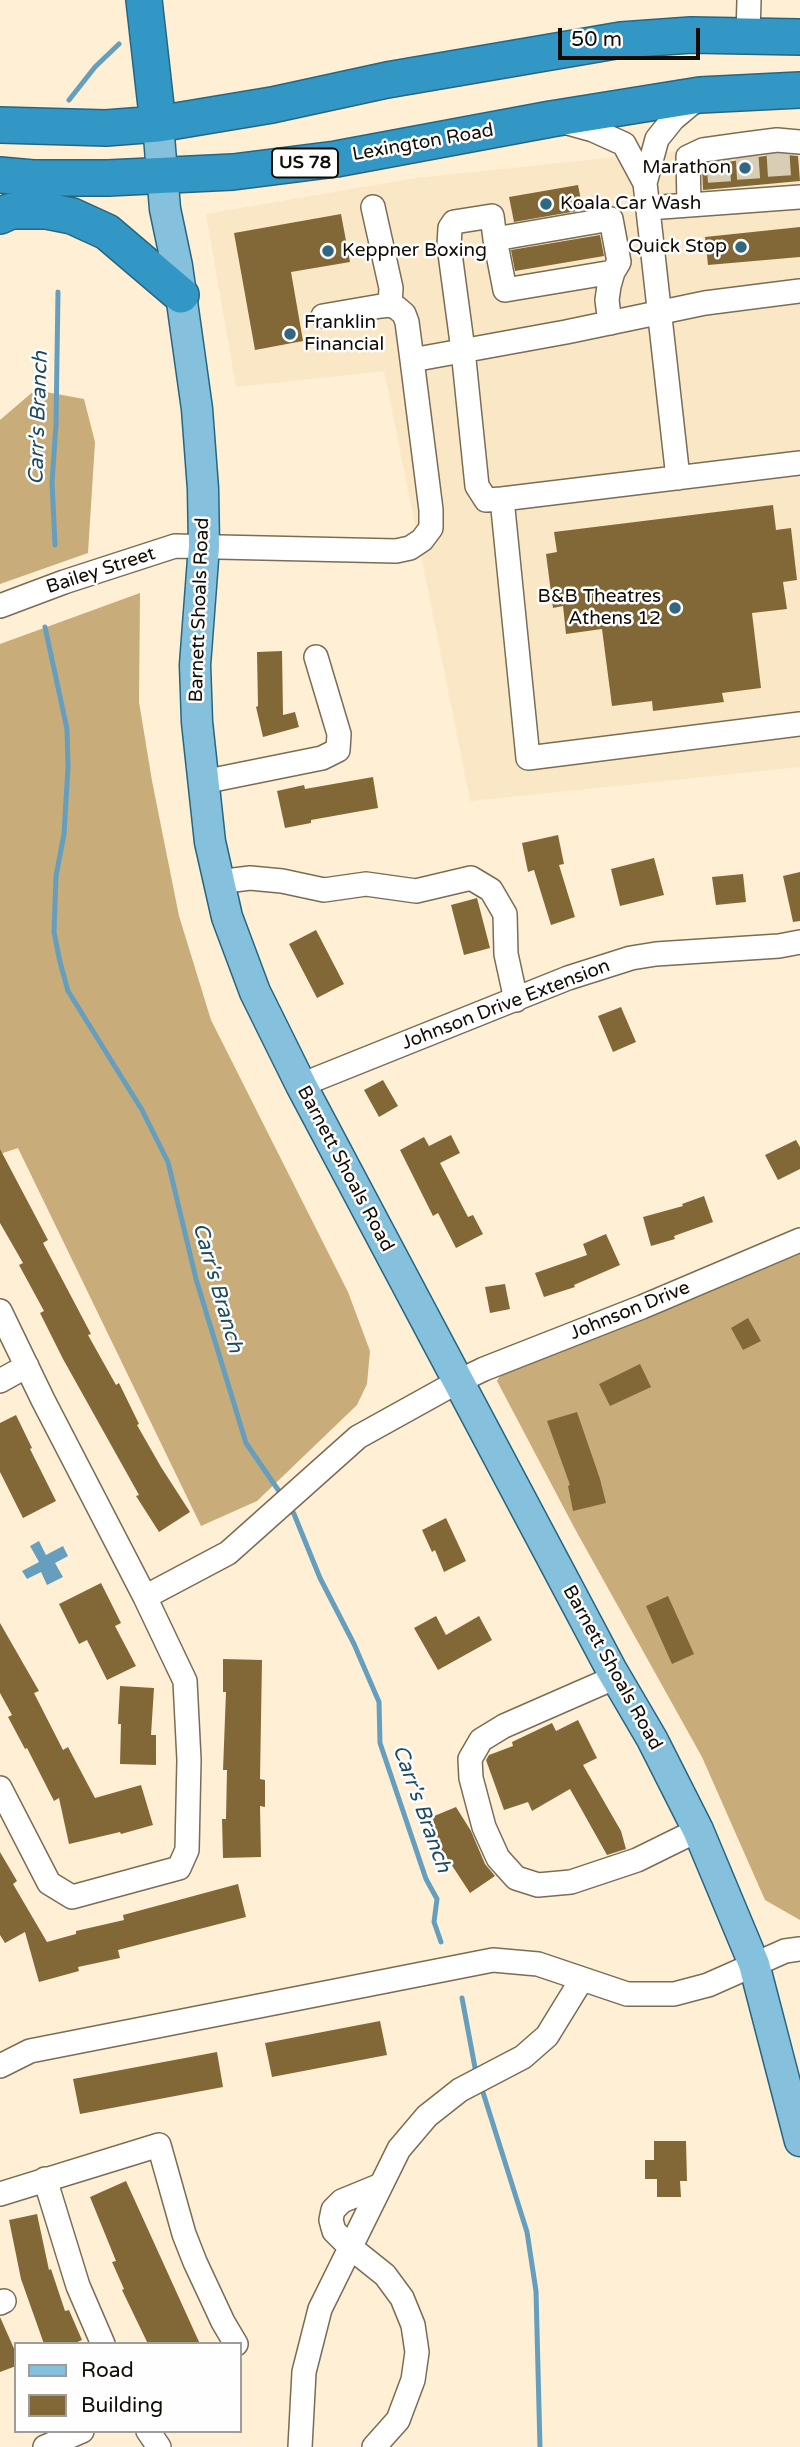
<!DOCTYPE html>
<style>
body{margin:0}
#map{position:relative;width:800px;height:2447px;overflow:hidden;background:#feefd5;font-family:"Varela Round",sans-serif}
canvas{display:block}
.legend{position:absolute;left:14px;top:2342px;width:228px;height:91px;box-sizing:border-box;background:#fefefe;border:2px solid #9f9d9a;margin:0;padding:9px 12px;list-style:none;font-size:21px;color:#110c04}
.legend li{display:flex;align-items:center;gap:14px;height:35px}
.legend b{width:35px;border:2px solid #9f9d9a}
.scale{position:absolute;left:558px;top:28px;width:142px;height:32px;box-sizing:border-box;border:4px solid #110c04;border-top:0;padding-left:9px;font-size:21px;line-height:24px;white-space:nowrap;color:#110c04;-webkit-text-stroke:5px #fefefe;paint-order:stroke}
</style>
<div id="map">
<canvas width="800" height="2447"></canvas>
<ul class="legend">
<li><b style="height:9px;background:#85c1dc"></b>Road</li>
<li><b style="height:19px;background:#836837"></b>Building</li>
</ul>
<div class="scale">50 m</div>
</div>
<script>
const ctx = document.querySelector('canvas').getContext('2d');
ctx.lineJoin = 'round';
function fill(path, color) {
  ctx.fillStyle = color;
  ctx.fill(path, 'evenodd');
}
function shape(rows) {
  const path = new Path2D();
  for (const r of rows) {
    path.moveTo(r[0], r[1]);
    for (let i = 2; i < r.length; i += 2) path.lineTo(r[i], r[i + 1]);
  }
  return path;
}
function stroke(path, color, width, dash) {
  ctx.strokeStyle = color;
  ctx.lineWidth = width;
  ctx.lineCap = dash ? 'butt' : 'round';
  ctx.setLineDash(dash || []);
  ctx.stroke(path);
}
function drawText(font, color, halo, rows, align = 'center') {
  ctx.font = font + ' "Varela Round",sans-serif';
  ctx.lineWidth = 5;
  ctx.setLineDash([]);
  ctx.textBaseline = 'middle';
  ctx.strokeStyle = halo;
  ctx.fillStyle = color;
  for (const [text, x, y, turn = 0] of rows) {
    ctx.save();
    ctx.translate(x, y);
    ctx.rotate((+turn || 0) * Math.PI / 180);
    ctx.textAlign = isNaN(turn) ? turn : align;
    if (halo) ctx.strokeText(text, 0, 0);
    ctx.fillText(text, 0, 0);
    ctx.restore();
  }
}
fill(shape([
 [800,138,800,767,470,801,384,371,236,387,206,214,416,178]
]), '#fae7c5');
fill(shape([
 [35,390,84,399,95,442,88,553,0,584,0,420],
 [140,593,139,702,152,781,179,916,211,1020,348,1292,370,1351,367,1384,357,1405,257,1501,201,1526,18,1148,0,1154,0,644],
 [800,1249,800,1920,765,1900,702,1757,575,1529,497,1381,501,1374]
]), '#c8ac79');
fill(shape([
 [39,1541,46,1555,63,1546,68,1556,55,1563,63,1577,47,1585,41,1572,27,1579,22,1571,39,1562,30,1546]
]), '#669fbe');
stroke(shape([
 [69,100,95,67,119,44],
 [55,545,52,482,56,425,58,292],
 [45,627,67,729,68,767,64,834,56,876,54,932,60,962,68,991,142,1110,168,1162,196,1279,246,1443,283,1497],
 [288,1505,294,1514,320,1578,354,1644,379,1702,380,1743,426,1879,437,1899,434,1922,441,1942],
 [462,1998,476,2073],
 [481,2086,527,2232,536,2291,540,2447]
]), '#669fbe', 5);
fill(shape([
 [777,154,798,156,800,181,703,190,702,166],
 [578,185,583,210,514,222,509,197],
 [341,214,350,262,291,272,303,341,255,350,234,233],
 [800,227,800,257,708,265,705,237],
 [600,235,604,256,515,271,511,250],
 [773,505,776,530,791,528,797,580,783,582,787,609,752,613,761,688,722,693,724,702,653,711,652,701,612,706,602,629,566,634,563,606,553,608,546,554,557,552,554,532],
 [282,651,283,715,295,712,299,727,263,737,256,707,258,706,257,652],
 [373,777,378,808,311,820,311,823,285,828,277,791,304,785,305,789],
 [558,835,564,864,559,865,575,917,551,925,534,870,528,872,522,843],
 [654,858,664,895,620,906,611,869],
 [800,872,800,921,793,922,783,876],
 [743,874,746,902,716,905,712,877],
 [477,898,490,948,464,955,451,905],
 [316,930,344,984,317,998,289,944],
 [621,1007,636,1042,613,1052,598,1016],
 [383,1080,398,1106,379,1117,364,1090],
 [451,1135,460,1153,440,1163,468,1217,473,1215,483,1234,456,1248,438,1213,433,1216,400,1150,424,1137,429,1146],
 [796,1140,800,1147,800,1169,778,1180,765,1155],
 [0,1149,48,1240,43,1243,91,1334,88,1335,116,1385,119,1383,139,1424,137,1425,161,1467,190,1512,159,1532,136,1496,139,1495,63,1359,40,1313,44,1311,19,1265,23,1263,0,1223],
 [704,1196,713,1222,674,1236,675,1239,651,1246,643,1217,683,1206,682,1204],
 [606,1234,620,1265,574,1285,575,1287,544,1297,535,1273,587,1255,583,1244],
 [505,1284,510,1309,490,1313,485,1287],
 [748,1318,761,1341,743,1350,731,1328],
 [640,1364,651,1387,610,1406,599,1384],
 [577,1412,600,1479,606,1503,573,1511,568,1486,570,1485,547,1421],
 [16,1415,32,1448,30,1449,56,1501,23,1518,0,1472,0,1423],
 [446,1518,466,1561,444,1572,435,1550,432,1552,422,1530],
 [101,1583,121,1623,115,1626,136,1666,107,1680,87,1640,79,1644,59,1604],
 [668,1596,694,1654,672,1664,646,1606],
 [436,1616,446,1635,479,1616,492,1640,438,1670,414,1628],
 [0,1623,39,1691,34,1693,63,1750,68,1747,95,1798,141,1785,153,1825,121,1834,120,1832,69,1844,59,1798,54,1801,27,1748,25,1749,8,1717,12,1715,0,1693],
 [223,1659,262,1660,260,1779,265,1780,265,1807,260,1806,261,1857,223,1858,222,1819,226,1819,227,1770,223,1770,226,1692,223,1692],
 [120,1686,154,1688,151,1735,156,1735,156,1765,120,1764,121,1724,118,1724],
 [578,1720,597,1758,583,1765,621,1831,626,1849,607,1855,570,1789,532,1811,528,1802,504,1810,486,1760,489,1755,513,1746,512,1742,552,1723,556,1731],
 [456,1807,471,1831,485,1864,495,1876,470,1893,434,1838,427,1819],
 [0,1852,17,1881,13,1884,47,1942,76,1934,76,1931,124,1920,123,1915,238,1884,246,1917,118,1950,120,1958,78,1967,79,1971,39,1982,25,1932,5,1943,0,1935],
 [380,2021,387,2055,272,2077,265,2043],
 [217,2052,223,2087,80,2114,73,2079],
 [654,2141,686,2141,687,2181,680,2181,681,2197,657,2197,657,2179,645,2179,645,2160,654,2160],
 [126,2181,200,2344,148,2344,122,2290,124,2289,112,2262,116,2261,90,2197],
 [37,2214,49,2270,51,2269,65,2311,69,2310,82,2340,73,2344,44,2344,21,2279,9,2220],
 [0,2317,16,2353,16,2366,0,2372]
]), '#836837');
stroke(shape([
 [778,153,780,185],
 [747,156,750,199],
 [718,159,720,190]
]), '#dacdb6', 23, [23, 11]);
const minor = shape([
 [748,35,749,0],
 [564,122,593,130,624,144,645,183],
 [689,204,688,157,703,150,746,144,777,140,800,142],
 [373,207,391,288,390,305],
 [648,208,800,197],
 [495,239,505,290,613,272],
 [323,316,381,306,390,305,397,308,404,314,407,322,412,360],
 [800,463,502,499,528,758,800,724],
 [678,478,645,183,657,139,673,119,698,98],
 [502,499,486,500,477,486,463,350,449,246,450,228,454,222,492,216,495,239,611,219,619,262,613,272,609,286,607,300,610,323],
 [0,606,64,582,175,546,396,551,410,548,422,540,431,528,431,510,412,360,566,332,705,303,800,291],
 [203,782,322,758,338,750,339,734,316,657],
 [218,882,250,878,282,881,324,890,366,884,416,891,471,878,491,890,505,914,506,954,516,1000],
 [301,1085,568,978,631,958,656,954,779,946,800,942],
 [0,1311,43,1400,145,1597,185,1681,189,1760,187,1850,179,1868,72,1897,49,1883,0,1788],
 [0,1381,27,1366],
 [145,1597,228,1553,358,1437,459,1381,484,1369,642,1307,800,1240],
 [616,1677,504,1726,481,1740,470,1759,471,1778,484,1827,498,1858,516,1878,538,1885,571,1882,637,1860,698,1830],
 [0,2066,30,2051,493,1960,538,1964,627,1994,674,1994,708,1985,785,1951,800,1949],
 [45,2179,78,2286,103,2344],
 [0,2194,159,2145,184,2234,195,2262,223,2322,236,2344],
 [0,2303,4,2301],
 [148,2431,159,2447],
 [45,2447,82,2431],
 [300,2447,304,2372,320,2309,399,2149,427,2116,460,2090,523,2057,547,2036,582,1979],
 [374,2447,398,2420,413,2380,417,2352,413,2325,402,2298,385,2275,350,2247,334,2231,331,2220,333,2210,342,2201,381,2185]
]);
const major = shape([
 [158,124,165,209,177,266,197,409,203,489,204,546,195,665,197,722,210,842,227,917,255,992,301,1085,611,1669,652,1739,698,1830,754,1964,800,2141]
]);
const highway = shape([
 [144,0,158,124],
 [0,125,106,128,158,124,272,105,387,80,621,40,691,35,800,37],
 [0,175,33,178,108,178,233,172,336,159,551,119,700,95,800,90],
 [0,216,11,211,47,211,72,216,107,232,181,295]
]);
stroke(minor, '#7a6c55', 26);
stroke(major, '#276681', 33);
stroke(highway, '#276681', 38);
stroke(minor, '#fff', 23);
stroke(major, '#85c1dc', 30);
stroke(highway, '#3397c5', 35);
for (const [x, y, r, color] of [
 [745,168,7,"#316783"],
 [546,204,7,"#316783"],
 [741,247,7,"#316783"],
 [328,251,7,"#316783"],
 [290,334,7,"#316783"],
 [675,608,7,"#316783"]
]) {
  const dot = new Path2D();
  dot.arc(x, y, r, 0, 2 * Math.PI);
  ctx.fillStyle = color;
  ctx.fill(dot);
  stroke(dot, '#fefefe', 2.5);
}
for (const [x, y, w] of [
 [305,163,66]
]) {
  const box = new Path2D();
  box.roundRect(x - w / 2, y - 14.5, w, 29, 5);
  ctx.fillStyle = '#fefefe';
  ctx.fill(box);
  stroke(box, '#110c04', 2);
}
drawText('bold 18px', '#110c04', null, [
 ["US 78",305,163]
]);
drawText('19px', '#110c04', '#fefefe', [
 ["Lexington Road",423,143,-10],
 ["Bailey Street",101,571,-18],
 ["Barnett Shoals Road",200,610,-88],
 ["Johnson Drive Extension",506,1005,-21],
 ["Barnett Shoals Road",345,1169,62],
 ["Johnson Drive",630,1311,-22],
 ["Barnett Shoals Road",612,1668,61]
]);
drawText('19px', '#110c04', '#fefefe', [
 ["Marathon",731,168],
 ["Koala Car Wash",560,204,"left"],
 ["Quick Stop",727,247],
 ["Keppner Boxing",342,251,"left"],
 ["Franklin",304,323,"left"],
 ["Financial",304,345,"left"],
 ["B&B Theatres",661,597],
 ["Athens 12",661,619]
], 'right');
drawText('italic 21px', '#1c4b61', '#fefefe', [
 ["Carr's Branch",39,418,-88],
 ["Carr's Branch",217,1288,74],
 ["Carr's Branch",421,1809,70]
]);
</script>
